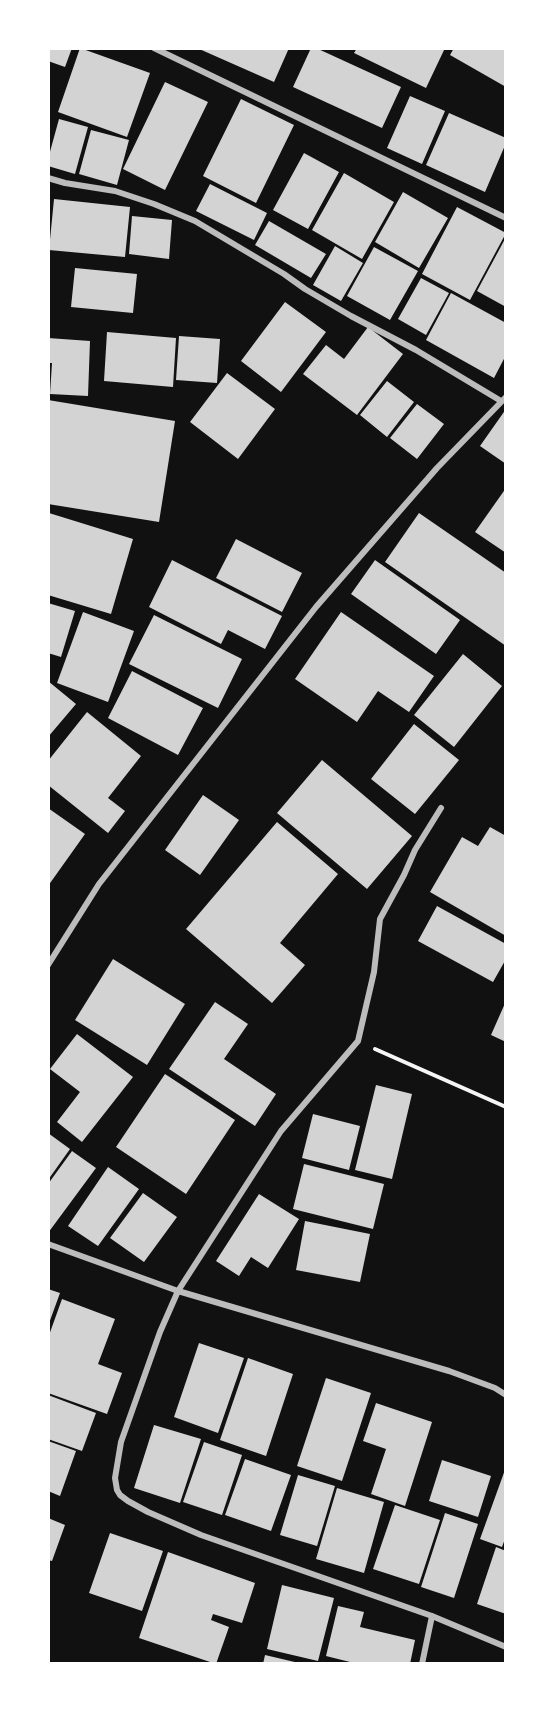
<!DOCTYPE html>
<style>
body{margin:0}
#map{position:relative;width:554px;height:1712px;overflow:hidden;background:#111;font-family:Quicksand,sans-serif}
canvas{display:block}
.frame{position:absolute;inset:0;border:50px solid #fff;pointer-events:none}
</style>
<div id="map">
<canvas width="554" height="1712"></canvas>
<div class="frame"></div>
</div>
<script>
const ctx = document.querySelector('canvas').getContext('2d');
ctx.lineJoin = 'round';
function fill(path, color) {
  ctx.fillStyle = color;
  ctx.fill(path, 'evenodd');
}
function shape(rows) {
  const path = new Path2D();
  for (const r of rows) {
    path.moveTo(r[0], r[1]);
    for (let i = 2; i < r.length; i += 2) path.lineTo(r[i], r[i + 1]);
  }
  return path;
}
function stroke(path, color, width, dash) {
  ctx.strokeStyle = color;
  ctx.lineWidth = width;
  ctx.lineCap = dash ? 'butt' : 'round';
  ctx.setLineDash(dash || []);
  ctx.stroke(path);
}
fill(shape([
 [48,48,72,48,65,67,48,61],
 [80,48,150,73,127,137,58,112],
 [197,48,289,48,274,82],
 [311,48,316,48,401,87,382,128,293,87],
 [357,48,445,48,426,88,354,53],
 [454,48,506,48,506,87,450,55],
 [165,82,208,102,165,190,123,169],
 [410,96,445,111,422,164,387,148],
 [241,99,294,125,256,203,203,176],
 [449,113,506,138,506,143,485,192,426,165],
 [59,119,88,127,75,174,48,166,48,159],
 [91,130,129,140,117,185,79,174],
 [304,153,339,172,308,229,273,210],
 [344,173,394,202,362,259,312,230],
 [210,184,267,213,254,240,196,211],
 [403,192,448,218,419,268,375,242],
 [54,199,130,207,125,257,49,250],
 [457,207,506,233,470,300,422,274],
 [132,216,172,220,169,259,129,254],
 [269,221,326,254,311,278,255,245],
 [506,237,506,307,477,291],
 [335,246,363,263,341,301,313,285],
 [374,247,418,271,390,320,347,296],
 [75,268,137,274,133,313,71,307],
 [421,278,449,293,426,335,398,319],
 [451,293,506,323,506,355,494,378,426,340],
 [285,302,326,332,281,392,241,361],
 [368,327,403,354,357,415,303,374,326,345,344,359],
 [107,332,176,338,173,387,104,381],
 [179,336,220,339,217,383,176,380],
 [48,338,90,341,88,396,50,394,52,363,48,363],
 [227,373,275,409,238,459,190,422],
 [387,381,414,402,387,437,360,415],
 [48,400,175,421,159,522,48,504],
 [417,404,444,424,417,459,390,438],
 [506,409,506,464,480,446],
 [506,488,506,553,475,532],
 [49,513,133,539,111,614,48,595],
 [419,513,506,573,506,646,385,562],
 [236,539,302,573,282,612,216,578],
 [172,560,282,616,265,649,228,630,221,644,149,607],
 [375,560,460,620,436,654,351,594],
 [48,603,75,611,61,657,48,653],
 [83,612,134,631,108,702,57,683],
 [341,612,434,676,409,712,378,691,357,722,295,679],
 [154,615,242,659,218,708,129,664],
 [463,654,502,686,454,747,414,715],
 [132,671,203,708,178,755,108,718],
 [48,681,76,704,48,737],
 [87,712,141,756,108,798,125,811,108,833,48,785,48,761],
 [414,724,459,760,415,814,371,779],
 [322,760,412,836,367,889,277,813],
 [203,795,239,820,200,875,165,850],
 [48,808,85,834,48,886],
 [277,822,338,874,280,943,305,965,272,1003,186,929],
 [490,827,506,836,506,936,430,892,462,837,478,846],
 [437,906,506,944,506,959,493,982,418,941],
 [113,959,185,1004,147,1065,75,1020],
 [506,1001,506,1042,491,1035],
 [215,1002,248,1024,224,1059,276,1094,255,1126,169,1069],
 [77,1034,133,1077,82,1142,57,1122,80,1092,50,1069],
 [165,1074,235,1120,186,1194,116,1147],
 [376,1085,412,1094,392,1179,355,1170],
 [313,1114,360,1126,349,1170,302,1158],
 [48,1133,70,1149,48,1180],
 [72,1151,96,1168,48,1233,48,1184],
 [304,1164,384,1184,373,1229,293,1209],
 [108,1167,139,1189,98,1246,68,1226],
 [143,1193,177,1217,144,1262,110,1238],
 [259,1194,299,1219,268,1268,251,1257,239,1276,216,1261],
 [305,1221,370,1234,360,1282,296,1270],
 [48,1289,60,1293,48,1326],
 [62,1299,115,1319,98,1364,122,1373,107,1414,48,1393,48,1338],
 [199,1343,244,1358,218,1433,174,1417],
 [248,1358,293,1374,266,1456,220,1440],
 [326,1378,371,1393,342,1481,297,1466],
 [48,1395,96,1413,82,1451,48,1439],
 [376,1403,432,1422,405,1506,371,1494,386,1449,363,1441],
 [154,1425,201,1439,180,1503,134,1488],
 [48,1441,76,1451,60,1496,48,1491],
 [204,1442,242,1455,222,1515,183,1502],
 [245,1459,291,1475,271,1531,225,1515],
 [442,1460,491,1476,478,1517,429,1501],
 [506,1467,506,1536,502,1547,480,1539],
 [298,1475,335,1486,317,1546,280,1535],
 [337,1488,384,1502,364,1573,316,1559],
 [395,1505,440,1520,419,1584,373,1569],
 [445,1513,478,1524,454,1598,421,1587],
 [48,1518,65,1525,52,1561,48,1560],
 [110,1533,163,1551,142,1611,89,1593],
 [496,1547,506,1551,506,1614,477,1604],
 [168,1552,255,1583,242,1623,213,1614,211,1620,229,1627,216,1664,139,1638],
 [282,1585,334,1598,318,1661,267,1649],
 [338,1606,364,1612,360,1627,415,1640,410,1664,358,1664,326,1656],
 [265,1655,299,1663,299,1664,263,1664]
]), '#d3d3d3');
stroke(shape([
 [375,1049,506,1107]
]), '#f5f5f5', 4);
stroke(shape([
 [154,48,506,218],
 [48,178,65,183,115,191,154,204,195,221,284,274,305,289,351,316,416,350,501,401],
 [48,965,99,884,316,607,437,468,506,397],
 [48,1244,178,1291,449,1371,495,1388,506,1395],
 [432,1616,201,1535,148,1512,128,1501,120,1495,117,1490,115,1478,121,1442,160,1332,178,1291,281,1131,358,1041,374,972,380,919,404,875,415,850,441,808],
 [422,1664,432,1616,506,1647]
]), '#bcbcbc', 6);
</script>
